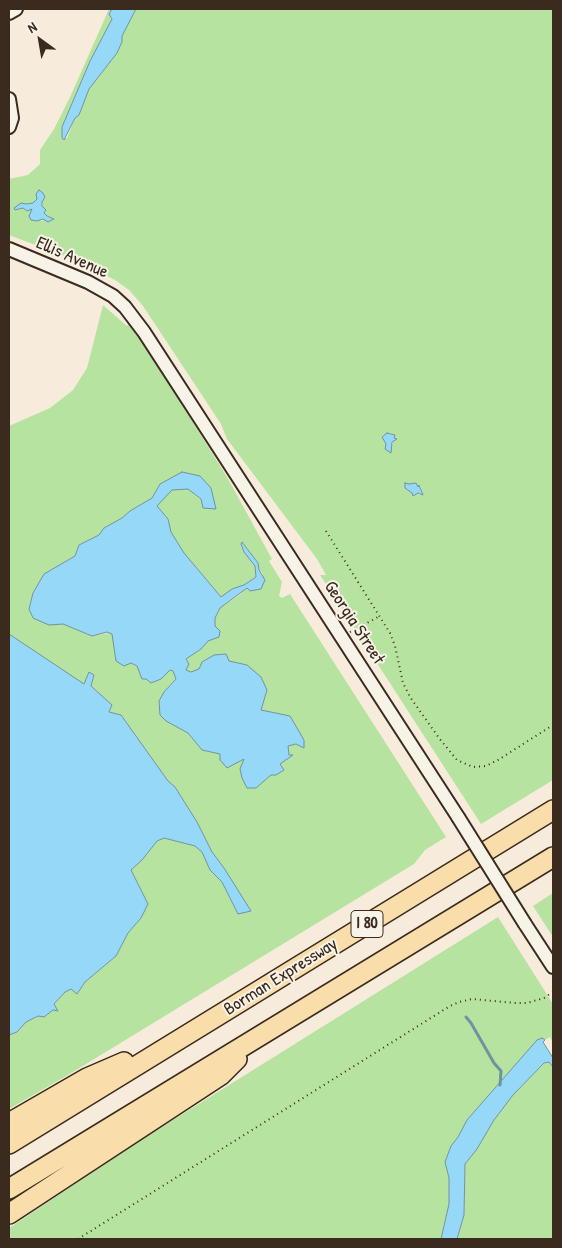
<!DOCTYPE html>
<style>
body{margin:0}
#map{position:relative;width:562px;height:1248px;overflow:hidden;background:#f7ecdb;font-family:"Patrick Hand",sans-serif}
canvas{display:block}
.frame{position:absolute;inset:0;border:10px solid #3b2a1e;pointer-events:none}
.north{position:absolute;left:15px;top:15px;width:50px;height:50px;-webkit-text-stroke:4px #f7f3e8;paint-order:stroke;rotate:328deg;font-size:14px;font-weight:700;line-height:20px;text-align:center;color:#3b2a1e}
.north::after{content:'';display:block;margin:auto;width:18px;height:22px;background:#3b2a1e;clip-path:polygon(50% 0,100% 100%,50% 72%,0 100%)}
</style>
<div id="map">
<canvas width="562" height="1248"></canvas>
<div class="frame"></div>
<div class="north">N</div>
</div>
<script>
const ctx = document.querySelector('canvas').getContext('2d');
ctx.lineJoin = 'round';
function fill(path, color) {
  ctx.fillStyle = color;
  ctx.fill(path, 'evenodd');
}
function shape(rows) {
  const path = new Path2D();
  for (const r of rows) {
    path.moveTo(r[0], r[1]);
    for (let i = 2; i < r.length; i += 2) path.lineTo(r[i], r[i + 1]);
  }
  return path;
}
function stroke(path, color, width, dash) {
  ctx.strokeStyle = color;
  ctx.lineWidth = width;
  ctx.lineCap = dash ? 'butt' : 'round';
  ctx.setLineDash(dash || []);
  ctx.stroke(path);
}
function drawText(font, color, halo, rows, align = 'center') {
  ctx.font = font + ' "Patrick Hand",sans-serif';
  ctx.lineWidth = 4;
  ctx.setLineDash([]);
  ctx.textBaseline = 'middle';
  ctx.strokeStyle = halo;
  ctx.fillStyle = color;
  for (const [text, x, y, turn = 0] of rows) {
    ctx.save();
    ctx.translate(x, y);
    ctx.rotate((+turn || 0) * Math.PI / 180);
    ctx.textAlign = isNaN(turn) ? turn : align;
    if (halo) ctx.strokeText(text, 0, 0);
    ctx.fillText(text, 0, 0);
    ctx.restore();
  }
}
fill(shape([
 [109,9,112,9,109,14,112,19,90,61,74,98,62,127,62,138,67,138,75,118,79,115,89,89,117,53,122,43,122,36,136,9,553,9,553,780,481,824,320,575,326,575,317,559,227,439,221,424,143,306,129,290,115,280,72,259,9,235,9,179,28,175,40,164,40,150,54,129,71,95],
 [43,193,45,197,42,202,44,213,47,216,54,219,37,221,33,208,27,211,23,208,26,204,33,203],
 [390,433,395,435,391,449,384,441,382,436],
 [406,485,416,485,421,487,422,495,412,493,407,490],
 [103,305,127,326,129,324,152,357,227,477,272,559,269,561,282,582,279,596,282,598,290,594,446,837,425,850,414,864,68,1075,9,1109,9,1035,17,1032,26,1022,39,1016,44,1017,53,1010,57,1011,54,1005,65,992,71,989,77,994,85,982,116,956,128,933,141,918,147,904,131,870,142,860,157,841,164,838,195,846,202,852,210,870,222,882,238,914,250,911,224,868,212,852,197,822,175,787,168,781,121,715,109,712,112,705,91,686,94,675,89,672,84,685,9,634,9,426,50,408,73,390,87,368],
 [160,484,211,488,201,500,188,489,172,490,156,506,168,519,171,532,184,553,221,597,232,589,244,585,256,577,255,566,244,552,241,545,243,543,258,563,259,570,263,574,238,596,220,608,215,618,215,626,208,641,201,649,186,659,189,664,186,670,191,672,199,669,202,662,214,655,226,654,228,661,247,665,267,690,261,710,290,716,303,740,304,748,296,744,288,746,289,755,292,755,280,764,284,770,271,775,256,788,245,759,202,750,188,733,166,721,160,715,164,692,176,678,173,671,170,670,161,679,151,683,146,679,142,678,137,666,131,663,116,661,112,634,109,633,92,636,63,624,33,618,29,609,33,593,44,574,75,556,79,545,99,535,104,528,122,518,130,511,152,498],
 [553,893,553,937,533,906],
 [498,917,553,1004,553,1043,550,1037,545,1040,544,1039,520,1060,467,1120,458,1137,451,1146,445,1162,449,1178,449,1204,441,1239,9,1239,9,1228,149,1135],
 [549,1062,553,1067,553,1239,457,1239,464,1215,465,1164,477,1149,494,1120,513,1095,537,1070,545,1063]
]), '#b7e3a0');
const water = shape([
 [112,9,136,9,122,36,122,42,117,53,89,89,79,115,75,118,64,140,62,138,62,127,90,61,112,19,109,14,112,9],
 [39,190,43,193,45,197,42,202,42,206,46,210,44,213,47,216,54,219,48,222,43,219,37,221,31,220,29,216,32,209,27,211,23,208,15,210,14,208,21,203,26,204,33,203,37,199,36,194,39,190],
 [387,433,395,435,394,438,397,439,392,442,391,453,385,449,386,444,382,437,387,433],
 [182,472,200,476,211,488,216,509,203,508,201,499,188,489,172,490,157,506,168,519,171,532,184,553,221,597,232,589,244,585,256,577,255,566,244,552,241,544,242,542,258,563,259,570,265,580,261,589,250,591,247,588,220,608,215,618,215,626,220,631,219,637,208,641,201,649,186,659,189,664,186,670,191,672,199,669,202,662,214,655,226,654,229,661,247,665,261,677,267,690,261,710,290,716,304,740,304,748,296,744,288,746,289,755,293,755,280,764,284,770,276,775,271,775,256,788,247,788,242,778,240,769,244,759,227,768,220,760,220,754,202,750,188,733,166,721,160,715,159,701,164,692,176,679,173,671,170,670,161,679,151,683,146,679,142,679,137,666,131,663,124,666,116,661,112,634,107,632,92,636,63,624,49,625,33,618,29,609,33,593,44,574,75,556,79,545,99,535,104,528,122,518,130,511,152,498,160,484,182,472],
 [405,483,409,484,416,483,418,487,419,485,423,495,418,493,413,496,412,493,405,488,405,483],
 [9,634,84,684,89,672,94,675,91,686,112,705,109,712,121,715,168,781,175,787,197,822,212,852,224,868,251,911,238,914,222,882,210,870,202,852,195,846,164,838,157,841,142,860,131,870,148,904,141,918,128,933,116,956,85,982,77,994,71,989,65,992,54,1004,58,1011,53,1010,44,1017,38,1016,26,1022,17,1032,9,1035,9,634],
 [542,1038,545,1040,543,1042,553,1058,553,1067,549,1062,544,1063,513,1095,494,1120,477,1149,465,1164,464,1215,457,1239,441,1239,449,1204,449,1178,445,1162,451,1146,458,1137,467,1120,537,1040,542,1038]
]);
fill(water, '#95d8f7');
stroke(water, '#7192a0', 1);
stroke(shape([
 [466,1017,471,1023,494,1063,501,1071,500,1085]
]), '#7192a0', 3);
const minor = shape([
 [9,13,16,9],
 [9,99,12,118,9,127],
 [9,249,88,282,113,296,125,307,144,332,458,817],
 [525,924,553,967]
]);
const highway = shape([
 [9,1123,87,1078,124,1062],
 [9,1144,553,810],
 [9,1189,553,857],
 [9,1214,221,1075,237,1059]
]);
stroke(minor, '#3b2a1e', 16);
stroke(highway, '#3b2a1e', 22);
stroke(shape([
 [326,531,390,633,395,646,403,683,410,697,439,738,457,760,473,767,486,766,498,760,553,725],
 [350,632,380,616],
 [78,1239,450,1006,459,1002,472,999,515,1003,527,1003,544,998,553,992]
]), '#3b2a1e', 2, [1, 4]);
stroke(minor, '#f7f3e8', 12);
stroke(highway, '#f9deab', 19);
const minorBridge = shape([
 [458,817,525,924]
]);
stroke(minorBridge, '#3b2a1e', 16, []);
stroke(minorBridge, '#f7f3e8', 12);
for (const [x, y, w] of [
 [367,924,32]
]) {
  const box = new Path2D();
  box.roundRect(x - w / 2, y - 13.5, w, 27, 4);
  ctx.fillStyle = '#f7f3e8';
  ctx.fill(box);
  stroke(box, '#3b2a1e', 1);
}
drawText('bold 16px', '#3b2a1e', null, [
 ["I 80",367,924]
]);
drawText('18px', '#3b2a1e', '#f7f3e8', [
 ["Ellis Avenue",72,258,24],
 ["Georgia Street",354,623,57],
 ["Borman Expressway",281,977,-32]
]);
</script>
